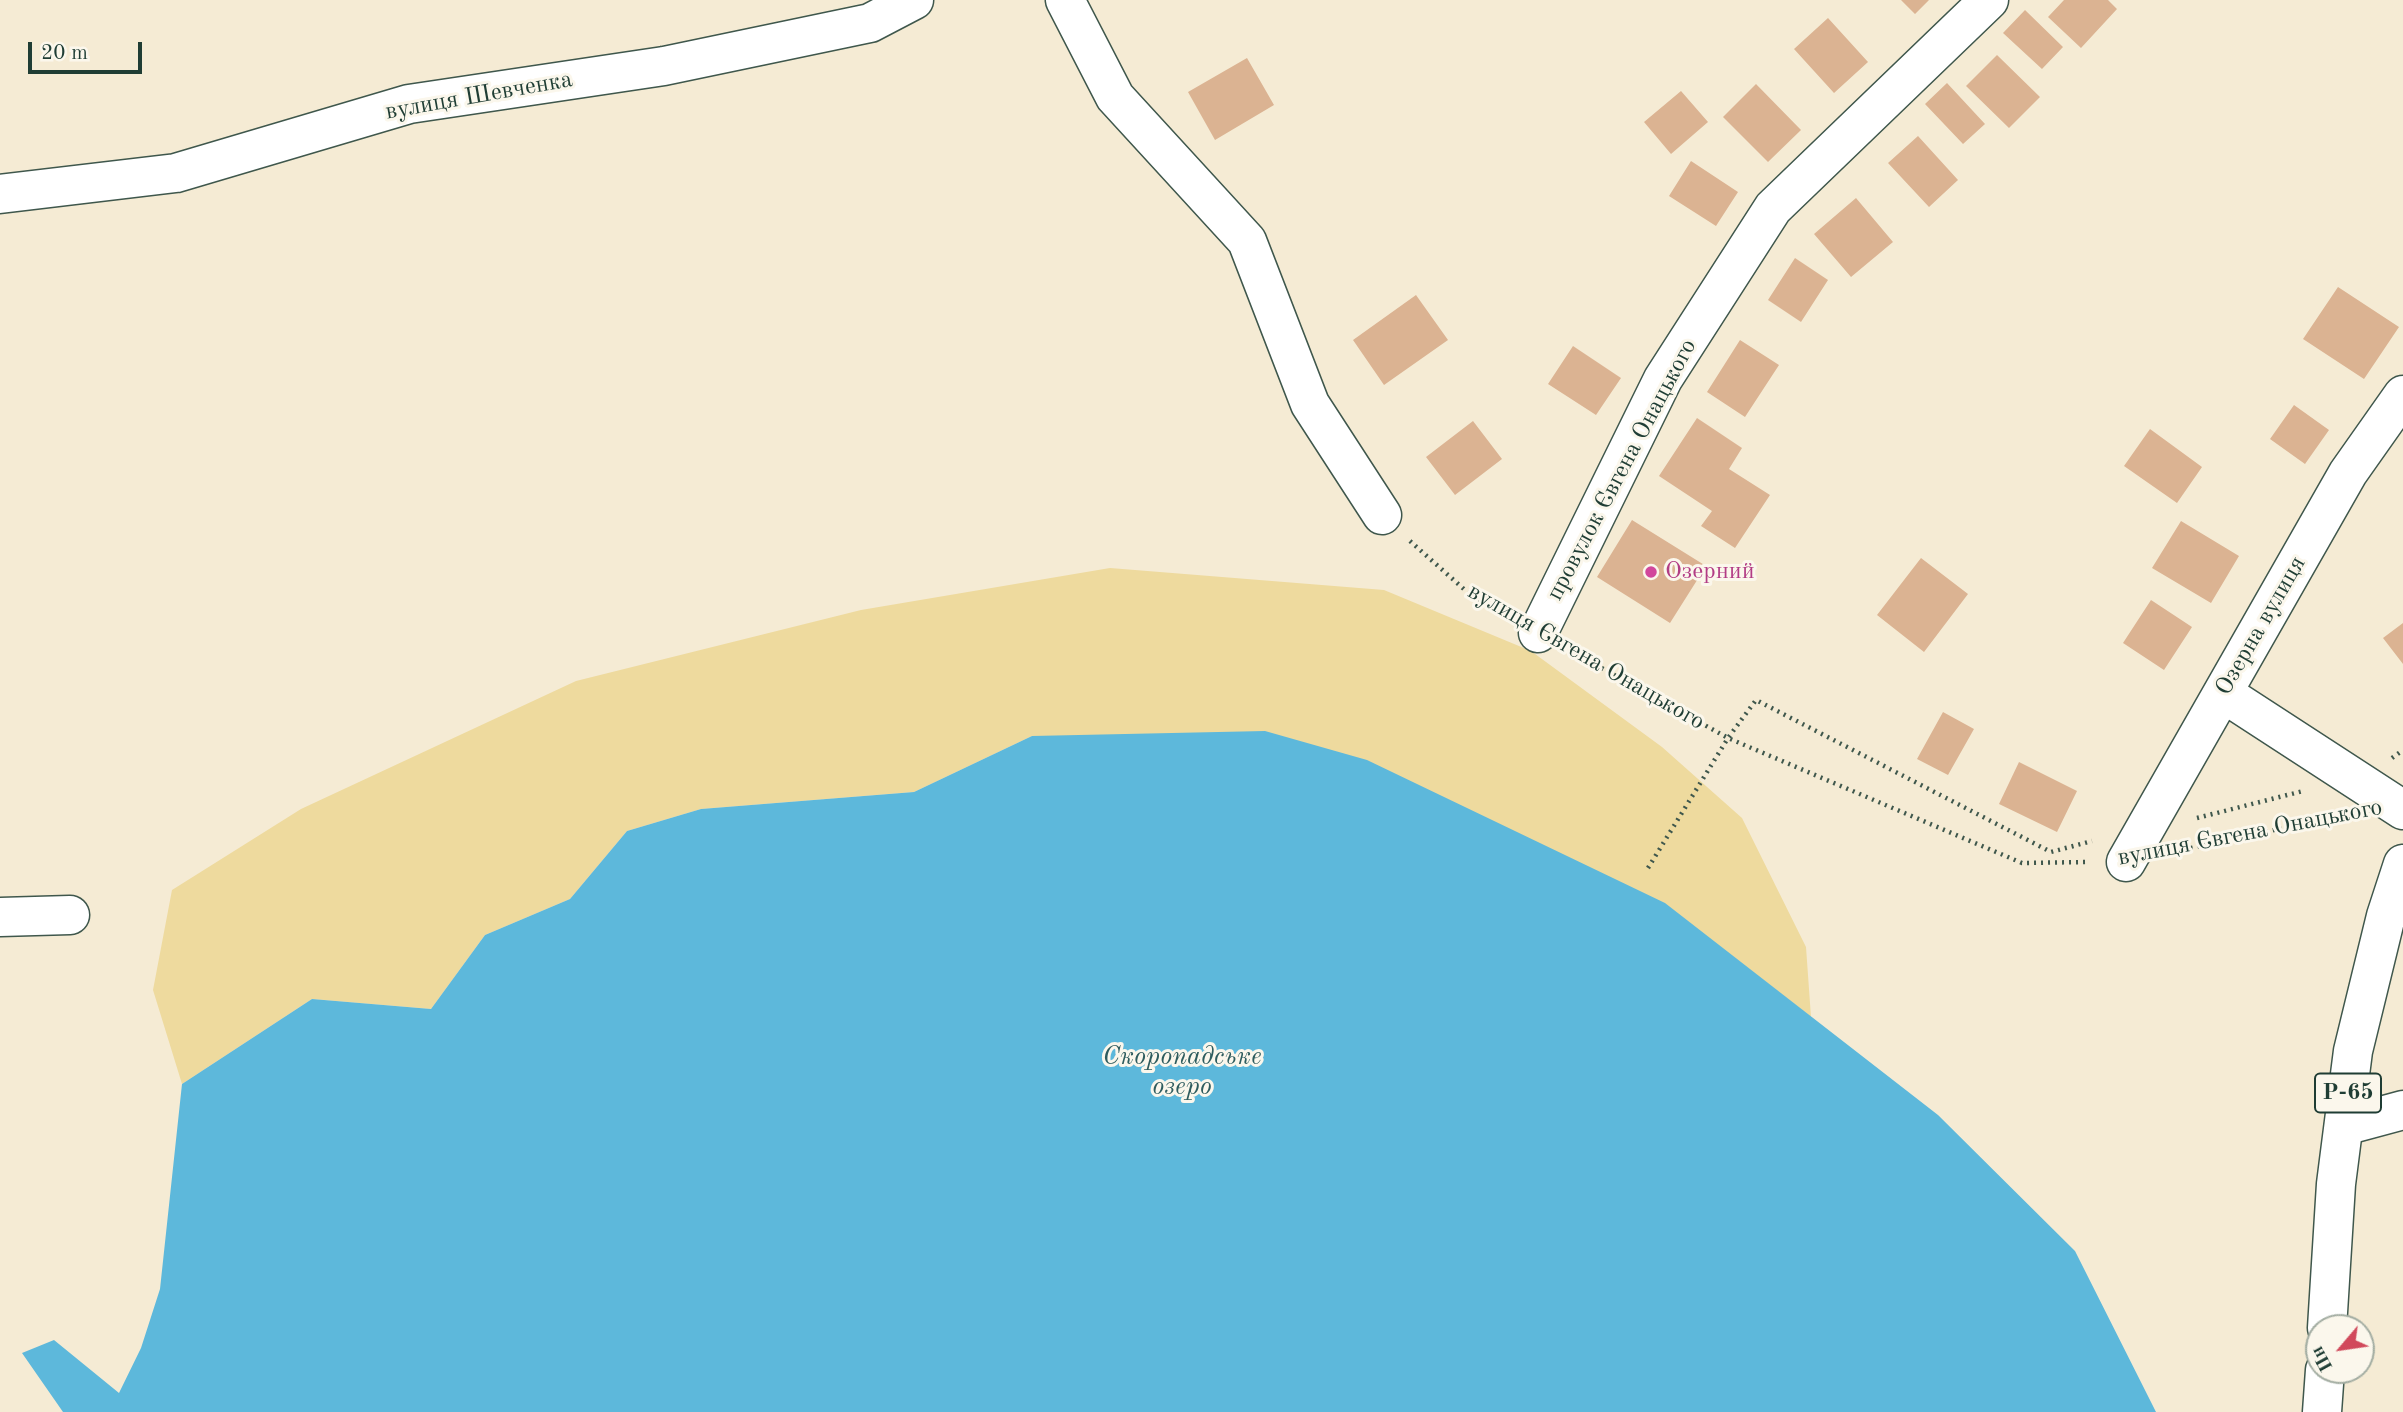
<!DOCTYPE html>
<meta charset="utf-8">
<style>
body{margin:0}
#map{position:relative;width:2403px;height:1412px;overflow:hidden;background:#f5ebd4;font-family:"Old Standard TT",serif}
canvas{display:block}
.north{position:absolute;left:2305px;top:1314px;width:70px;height:70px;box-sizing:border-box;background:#fbf7ec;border:2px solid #a3ada2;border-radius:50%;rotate:241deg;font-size:19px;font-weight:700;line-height:28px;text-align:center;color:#1f3d34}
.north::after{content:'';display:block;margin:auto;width:24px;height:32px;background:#d1495b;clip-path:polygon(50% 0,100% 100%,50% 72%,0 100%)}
.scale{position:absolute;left:28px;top:42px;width:114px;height:32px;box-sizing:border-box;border:4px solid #1f3d34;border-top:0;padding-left:9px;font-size:21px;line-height:24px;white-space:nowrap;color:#1f3d34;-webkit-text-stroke:5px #fbf7ec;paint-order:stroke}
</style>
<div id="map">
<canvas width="2403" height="1412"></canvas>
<div class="north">Пн</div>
<div class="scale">20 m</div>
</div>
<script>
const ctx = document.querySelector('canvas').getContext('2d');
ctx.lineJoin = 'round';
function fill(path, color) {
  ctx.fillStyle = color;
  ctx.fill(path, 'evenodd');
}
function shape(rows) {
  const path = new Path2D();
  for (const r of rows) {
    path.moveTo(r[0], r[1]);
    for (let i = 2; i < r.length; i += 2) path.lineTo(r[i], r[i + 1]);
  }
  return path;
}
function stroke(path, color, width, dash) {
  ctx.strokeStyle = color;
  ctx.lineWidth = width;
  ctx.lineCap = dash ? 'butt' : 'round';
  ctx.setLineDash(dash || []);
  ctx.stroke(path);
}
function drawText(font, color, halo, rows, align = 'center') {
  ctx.font = font + ' "Old Standard TT",serif';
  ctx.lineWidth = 6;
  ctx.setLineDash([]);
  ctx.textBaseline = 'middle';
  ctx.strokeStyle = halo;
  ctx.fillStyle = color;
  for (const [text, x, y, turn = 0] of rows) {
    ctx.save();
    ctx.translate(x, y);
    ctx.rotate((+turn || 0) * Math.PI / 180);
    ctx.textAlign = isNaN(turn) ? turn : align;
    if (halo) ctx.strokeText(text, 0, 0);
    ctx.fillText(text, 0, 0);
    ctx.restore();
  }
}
fill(shape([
 [1110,568,1384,590,1531,651,1662,747,1742,818,1806,947,1811,1017,1664,903,1032,736,914,792,701,809,627,831,570,899,485,935,431,1009,312,999,182,1084,153,990,172,890,301,809,576,681,861,610]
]), '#eeda9e');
fill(shape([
 [1265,731,1367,760,1665,903,1938,1115,2075,1251,2156,1412,63,1412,22,1353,54,1340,119,1393,141,1348,160,1289,182,1084,312,999,431,1009,485,935,570,899,627,831,701,809,914,792,1032,736]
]), '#5db8db');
fill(shape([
 [1901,0,1929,0,1915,14],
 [2064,0,2108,0,2117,9,2081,48,2048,17],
 [2025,10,2063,47,2042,69,2003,33],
 [1828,18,1868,62,1834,93,1794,49],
 [1997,55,2040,97,2009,128,1966,86],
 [1247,58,1274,105,1215,140,1188,92],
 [1947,83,1985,124,1963,144,1925,104],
 [1756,84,1801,130,1768,162,1723,117],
 [1681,91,1708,122,1671,154,1644,122],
 [1918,136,1958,180,1929,207,1888,163],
 [1691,161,1738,192,1716,226,1669,196],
 [1856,198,1893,242,1851,277,1814,234],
 [1795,258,1828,280,1801,322,1768,300],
 [2338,287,2399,327,2364,379,2303,339],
 [1416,295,1448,340,1384,385,1353,340],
 [1740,340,1779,365,1745,417,1707,392],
 [1573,346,1621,378,1596,415,1548,384],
 [2294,405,2329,430,2305,464,2270,439],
 [1697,418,1742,448,1729,469,1770,495,1735,548,1701,526,1712,511,1659,476],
 [1473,421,1502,459,1455,495,1426,457],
 [2150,429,2202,467,2177,503,2124,466],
 [1632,520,1706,566,1670,623,1597,577],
 [2181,521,2239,556,2211,603,2152,568],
 [1921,558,1968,594,1924,652,1877,615],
 [2151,600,2192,627,2164,670,2123,643],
 [2403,623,2403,664,2383,638],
 [1943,712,1974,729,1948,775,1917,759],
 [2019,762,2077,791,2057,832,1999,804]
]), '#dbb392');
const minor = shape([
 [1065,0,1115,97,1247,241,1310,404,1382,515],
 [0,194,176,173,409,104,664,66,870,23,914,0],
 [1538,633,1663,379,1773,208,1989,0],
 [2223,693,2403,810],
 [2126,862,2348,473,2403,395],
 [0,917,70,915],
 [2344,1126,2403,1110]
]);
const major = shape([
 [2327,1328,2336,1184,2353,1051,2386,916,2403,864],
 [2322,1412,2325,1370]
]);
stroke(minor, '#3f574c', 41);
stroke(major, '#3f574c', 41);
stroke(shape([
 [1410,541,1475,599,1505,615],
 [1571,651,1728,738,2022,863,2089,862],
 [2392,758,2403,750],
 [2197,818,2303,791],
 [2177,851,2339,816],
 [1648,868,1728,738,1756,700,2051,852,2092,841]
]), '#3f574c', 4.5, [2, 5]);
stroke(minor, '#fff', 38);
stroke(major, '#fff', 38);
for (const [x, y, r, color] of [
 [1651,572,7,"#d1479c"]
]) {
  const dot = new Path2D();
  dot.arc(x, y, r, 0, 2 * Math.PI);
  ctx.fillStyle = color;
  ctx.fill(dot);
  stroke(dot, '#fbf7ec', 2.5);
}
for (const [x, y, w] of [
 [2348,1093,66]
]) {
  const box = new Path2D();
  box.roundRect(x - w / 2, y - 19.5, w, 39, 5);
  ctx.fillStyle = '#fbf7ec';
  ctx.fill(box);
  stroke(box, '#1f3d34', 2);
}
drawText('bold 23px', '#1f3d34', null, [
 ["Р-65",2348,1093]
]);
drawText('24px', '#1f3d34', '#fbf7ec', [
 ["вулиця Шевченка",479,96,-10],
 ["провулок Євгена Онацького",1622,470,-62],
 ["Озерна вулиця",2261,626,-60],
 ["вулиця Євгена Онацького",1586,657,30],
 ["вулиця Євгена Онацького",2250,833,-11]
]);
drawText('24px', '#b23c85', '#fbf7ec', [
 ["Озерний",1665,572]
], 'left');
drawText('italic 26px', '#2e5c5e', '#fbf7ec', [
 ["Скоропадське",1182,1057],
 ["озеро",1182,1087]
]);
</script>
